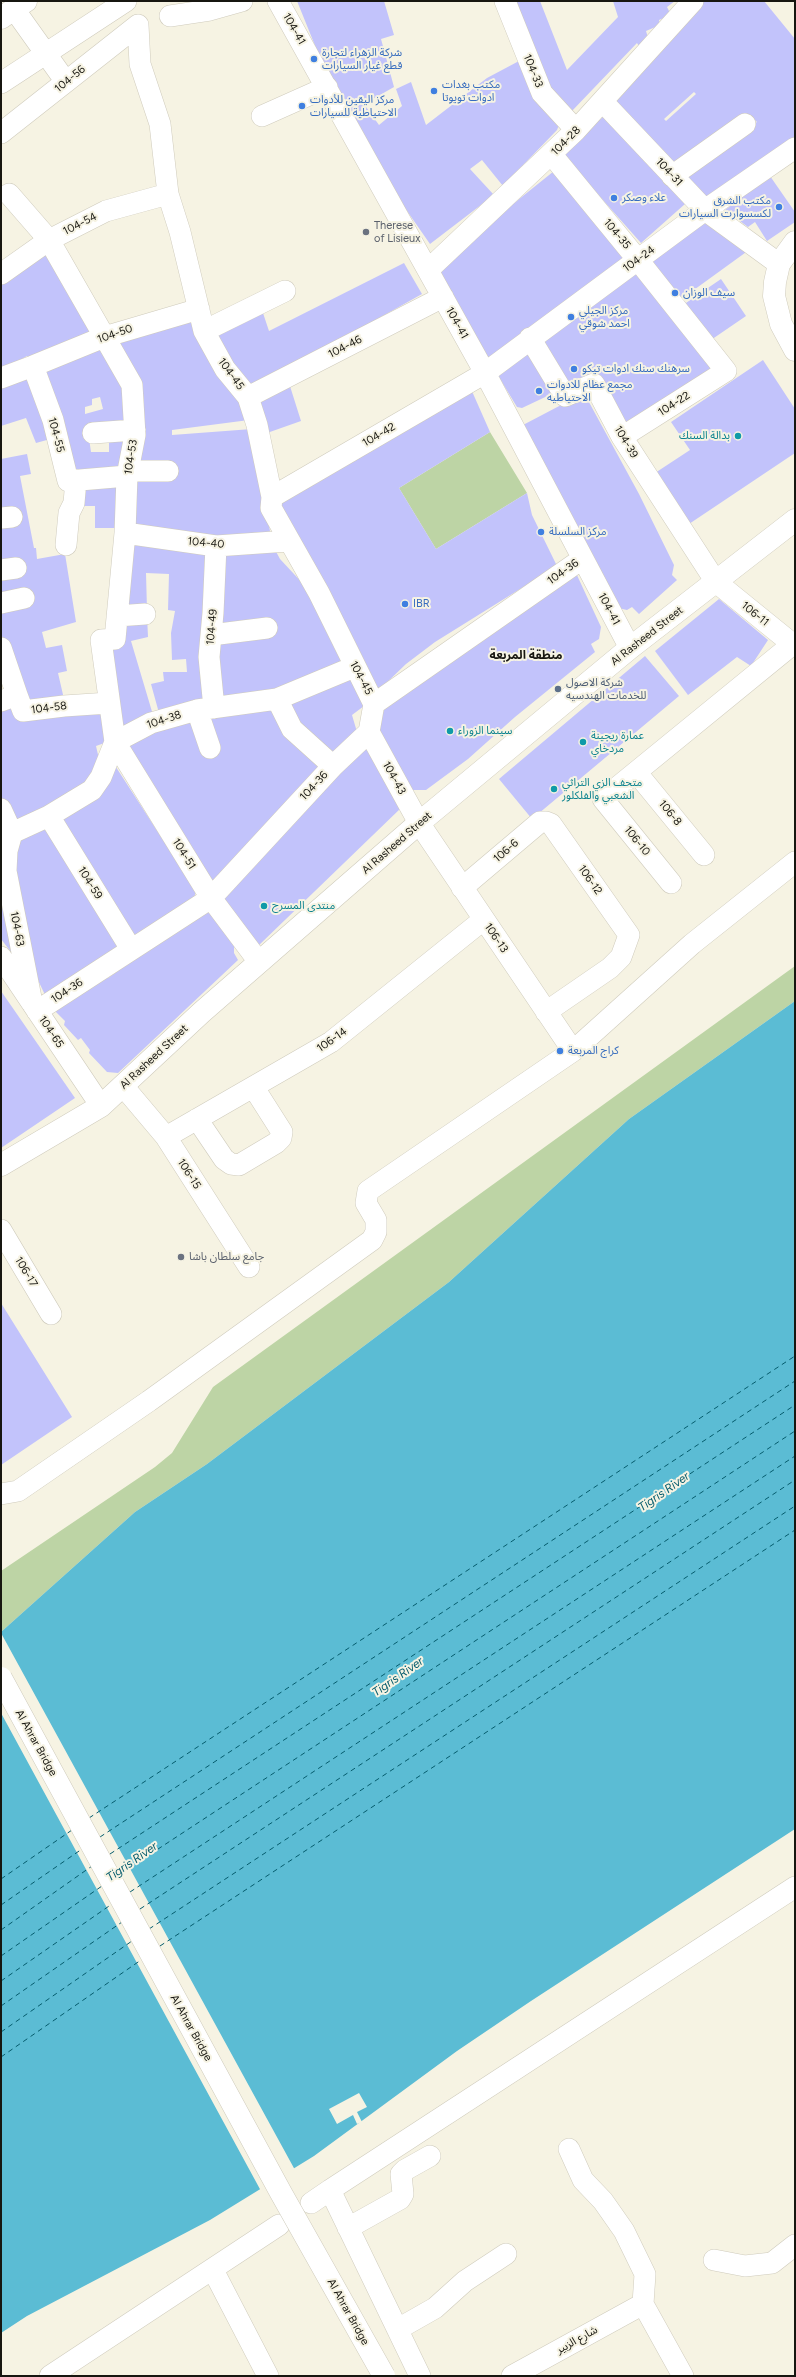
<!DOCTYPE html>
<meta charset="utf-8">
<style>
body{margin:0}
#map{position:relative;width:796px;height:2377px;overflow:hidden;background:#f6f3e3;font-family:Figtree,sans-serif}
canvas{display:block}
.frame{position:absolute;inset:0;border:2px solid #171610;pointer-events:none}
</style>
<div id="map">
<canvas width="796" height="2377"></canvas>
<div class="frame"></div>
</div>
<script>
const ctx = document.querySelector('canvas').getContext('2d');
ctx.lineJoin = 'round';
function fill(path, color) {
  ctx.fillStyle = color;
  ctx.fill(path, 'evenodd');
}
function shape(rows) {
  const path = new Path2D();
  for (const r of rows) {
    path.moveTo(r[0], r[1]);
    for (let i = 2; i < r.length; i += 2) path.lineTo(r[i], r[i + 1]);
  }
  return path;
}
function stroke(path, color, width, dash) {
  ctx.strokeStyle = color;
  ctx.lineWidth = width;
  ctx.lineCap = dash ? 'butt' : 'round';
  ctx.setLineDash(dash || []);
  ctx.stroke(path);
}
function drawText(font, color, halo, rows, align = 'center') {
  ctx.font = font + ' Figtree,"Noto Sans Arabic",sans-serif';
  ctx.lineWidth = 4;
  ctx.setLineDash([]);
  ctx.textBaseline = 'middle';
  ctx.strokeStyle = halo;
  ctx.fillStyle = color;
  for (const [text, x, y, turn = 0] of rows) {
    ctx.save();
    ctx.translate(x, y);
    ctx.rotate((+turn || 0) * Math.PI / 180);
    ctx.textAlign = isNaN(turn) ? turn : align;
    if (halo) ctx.strokeText(text, 0, 0);
    ctx.fillText(text, 0, 0);
    ctx.restore();
  }
}
fill(shape([
 [490,432,527,493,436,549,399,488],
 [795,966,795,1001,629,1119,449,1282,207,1464,135,1512,1,1632,1,1571,155,1467,172,1453,213,1387]
]), '#bdd4a5');
fill(shape([
 [795,1001,795,1829,531,2001,457,2051,314,2156,210,2220,27,2316,1,2333,1,1632,135,1512,207,1464,449,1282,629,1119]
]), '#5bbcd4');
fill(shape([
 [1,1633,295,2170,261,2191,1,1713],
 [359,2093,367,2107,357,2112,362,2122,357,2124,353,2115,337,2124,329,2109]
]), '#f6f3e3');
stroke(shape([
 [89,1818,795,1356],
 [100,1837,795,1381],
 [110,1854,795,1405],
 [120,1874,795,1431],
 [1,1879,72,1830],
 [130,1892,795,1456],
 [1,1905,82,1849],
 [140,1909,795,1480],
 [149,1929,795,1506],
 [1,1930,92,1866],
 [160,1946,795,1530],
 [1,1956,102,1886],
 [1,1981,112,1904],
 [1,2006,122,1922],
 [1,2032,132,1941],
 [1,2057,141,1960]
]), '#055c6d', 1, [5, 4]);
fill(shape([
 [297,1,384,1,394,35,381,39,394,87,364,104,379,125,402,106,396,89,411,82,426,125,487,78,519,61,559,125,557,130,503,186,482,160,470,169,494,195,430,244,391,188,316,48],
 [512,1,540,1,567,70,618,17,613,1,675,1,667,7,671,15,659,20,660,25,646,31,649,41,640,48,637,43,571,112,549,88],
 [699,1,764,1,795,39,795,145,705,206,677,175,757,122,752,117,671,168,612,102],
 [694,92,696,94,666,121,664,119],
 [605,115,685,204,641,243,562,154],
 [559,167,629,258,487,360,436,266],
 [770,176,795,212,795,222,767,241,755,222,748,227,725,210],
 [705,220,749,250,680,300,650,261],
 [46,247,96,335,34,363,27,356,1,371,1,279],
 [404,263,422,294,281,373,248,388,211,333,261,307,269,331],
 [635,266,717,370,622,427,595,374,565,388,537,342],
 [721,279,746,316,708,342,683,305],
 [193,314,240,395,249,420,172,430,172,435,252,429,271,537,238,541,128,529,138,428,109,339],
 [102,343,126,382,132,429,88,431,91,452,109,452,109,434,132,433,125,473,69,478,37,371],
 [100,397,103,409,85,414,85,407,92,405,92,399],
 [526,348,558,391,522,408,517,407,497,374],
 [763,360,795,409,795,453,689,524,655,473,690,450,671,422],
 [31,370,54,438,36,443,26,418,1,426,1,383],
 [289,383,301,421,267,433,258,397],
 [471,389,490,432,399,488,436,549,527,493,532,515,557,566,435,642,406,664,379,690,373,691,278,502,317,483,370,448],
 [584,393,639,494,674,565,672,575,677,580,639,614,632,607,627,610,618,608,523,425],
 [27,454,31,474,20,476,34,548,36,548,37,559,65,554,76,622,42,632,46,648,62,645,67,671,58,673,64,699,24,707,1,633,1,459],
 [121,483,121,528,95,528,95,506,80,506,80,484],
 [131,538,212,548,209,705,159,713,151,684,164,681,163,672,187,672,186,659,172,660,171,633,175,611,168,610,169,574,146,573,147,610,121,613],
 [273,546,280,559,307,588,344,666,269,695,217,703,215,629,218,548],
 [576,573,601,627,599,639,591,644,595,652,515,717,468,759,426,790,411,790,376,736,378,707],
 [719,599,768,640,751,666,737,657,688,695,655,651],
 [147,615,148,637,131,641,153,715,116,730,104,644,119,630],
 [645,656,679,696,532,819,499,779],
 [352,671,368,703,352,715,357,732,331,757,314,741,282,702],
 [272,703,319,764,319,774,208,885,122,744,207,713],
 [1,705,105,707,110,741,96,746,99,759,95,777,14,827,1,797],
 [365,746,401,808,257,947,223,897],
 [114,764,196,891,194,898,130,942,54,818],
 [45,824,124,946,46,997,28,959,13,843],
 [1,878,14,956,1,939],
 [207,908,234,945,234,953,238,960,118,1073,107,1072,89,1053,90,1050,81,1038,78,1040,64,1025,65,1021,54,1010,104,974,108,978],
 [1,991,75,1098,1,1148],
 [1,1303,72,1417,1,1465]
]), '#c2c3fb');
const minor = shape([
 [278,1,485,373,630,648],
 [505,1,542,93,576,130],
 [14,9,66,82],
 [170,16,210,10,242,1],
 [138,25,140,64,160,124,168,194,180,232,204,331,225,369,248,397,257,425,272,497,271,508,319,593,374,704],
 [1,83,126,1],
 [603,102,705,210,779,264],
 [262,116,327,87],
 [1,133,138,25],
 [552,155,638,260,726,371,622,437],
 [672,176,745,124],
 [9,194,49,240,132,385,135,435,127,476,125,533,115,639,101,640,115,742,211,898,259,962],
 [428,270,576,130,693,1],
 [1,274,49,240,106,211,168,194],
 [204,331,285,291],
 [530,338,565,396,594,384,622,437,716,582,795,646],
 [33,366,104,337,199,309],
 [1,378,33,366,53,420,68,481,127,476],
 [248,397,443,297],
 [93,433,135,430],
 [128,471,168,471],
 [272,497,485,373,705,210,795,148],
 [1,518,12,517],
 [125,533,216,546,288,541],
 [66,545,69,513,74,503,76,480],
 [1,570,16,568],
 [1,603,24,598],
 [117,616,145,614],
 [211,635,267,628],
 [1,648,17,695],
 [277,699,292,729,333,766],
 [1,701,17,695,23,711,64,706,109,703],
 [214,708,209,657,213,613,216,546],
 [197,710,210,748],
 [369,732,419,823,573,1051],
 [636,772,704,855],
 [1,809,12,833,7,851,6,871,32,1003],
 [49,816,131,949],
 [12,833,49,816,92,790,101,777,115,742,151,723,197,710,277,699,354,667],
 [671,883,603,799,793,644],
 [462,888,540,822,546,822,551,824,629,935,621,957,610,968,546,1012],
 [1,957,101,1106],
 [37,1011,211,898,333,766,369,732,374,704,582,559],
 [123,1086,166,1137,249,1267],
 [197,1119,224,1159,231,1164,239,1165,276,1143,281,1138,282,1132,254,1088],
 [166,1137,331,1042,483,920],
 [1,1230,51,1314],
 [1,1494,18,1491,149,1401,372,1240,376,1232,376,1220,366,1203,368,1191,573,1051,692,944,795,862],
 [569,2149,583,2180,603,2201,624,2231,645,2274,643,2304,683,2376],
 [311,2203,330,2190],
 [348,2228,400,2199,403,2194,401,2174,405,2170,430,2156],
 [714,2260,745,2266,772,2263,795,2245],
 [213,2270,268,2376],
 [398,2329,435,2308,465,2281,506,2254],
 [50,2376,279,2225],
 [420,2376,330,2190,795,1887],
 [512,2376,643,2304]
]);
const major = shape([
 [1,18,26,1],
 [795,242,779,264,775,282,774,296,781,324,795,350],
 [1,1165,101,1106,202,1012,419,823,630,648,795,520]
]);
stroke(minor, '#cfcbbc', 22);
stroke(major, '#cfcbbc', 23);
stroke(minor, '#fff', 21);
stroke(major, '#fff', 22);
const majorBridge = shape([
 [1,1678,281,2193,384,2376]
]);
stroke(majorBridge, '#cfcbbc', 23, []);
stroke(majorBridge, '#fff', 22);
for (const [x, y, r, color] of [
 [314,59,4,"#3f7fe0"],
 [434,91,4,"#3f7fe0"],
 [302,106,4,"#3f7fe0"],
 [614,198,4,"#3f7fe0"],
 [779,207,4,"#3f7fe0"],
 [366,232,4,"#6b7280"],
 [675,293,4,"#3f7fe0"],
 [571,317,4,"#3f7fe0"],
 [574,369,4,"#3f7fe0"],
 [539,391,4,"#3f7fe0"],
 [738,436,4,"#0f9aa8"],
 [541,532,4,"#3f7fe0"],
 [405,604,4,"#3f7fe0"],
 [558,689,4,"#5c6f8a"],
 [450,731,4,"#0f9aa8"],
 [583,742,4,"#0f9aa8"],
 [554,789,4,"#0f9aa8"],
 [264,906,4,"#0f9aa8"],
 [560,1051,4,"#3f7fe0"],
 [181,1257,4,"#6b7280"]
]) {
  const dot = new Path2D();
  dot.arc(x, y, r, 0, 2 * Math.PI);
  ctx.fillStyle = color;
  ctx.fill(dot);
  stroke(dot, '#f6f3e3', 1.5);
}
drawText('11px', '#171610', '#f6f3e3', [
 ["104-41",294,29,60],
 ["104-33",533,71,68],
 ["104-56",70,79,-39],
 ["104-28",566,141,-45],
 ["104-31",669,172,47],
 ["104-54",80,224,-27],
 ["104-35",617,234,50],
 ["104-24",639,259,-36],
 ["104-41",457,323,61],
 ["104-50",115,334,-19],
 ["104-46",345,347,-27],
 ["104-45",231,374,54],
 ["104-22",674,404,-33],
 ["104-55",56,435,75],
 ["104-42",379,435,-30],
 ["104-39",626,442,59],
 ["104-53",131,457,-81],
 ["104-40",206,543,5],
 ["104-36",563,572,-35],
 ["104-41",609,609,62],
 ["106-11",755,614,39],
 ["104-49",212,627,-85],
 ["Al Rasheed Street",647,636,-38],
 ["104-45",361,678,62],
 ["104-58",49,708,-7],
 ["104-38",164,720,-18],
 ["104-43",394,778,61],
 ["104-36",314,786,-47],
 ["106-8",670,813,51],
 ["106-10",637,841,51],
 ["Al Rasheed Street",397,843,-41],
 ["106-6",506,851,-41],
 ["104-51",184,854,58],
 ["106-12",590,880,55],
 ["104-59",90,883,58],
 ["104-63",17,929,79],
 ["106-13",496,938,56],
 ["104-36",67,991,-33],
 ["104-65",51,1032,56],
 ["106-14",332,1040,-35],
 ["Al Rasheed Street",154,1057,-43],
 ["106-15",189,1174,57],
 ["106-17",26,1272,59],
 ["Al Ahrar Bridge",36,1743,61],
 ["Al Ahrar Bridge",191,2028,61],
 ["Al Ahrar Bridge",348,2312,61],
 ["شارع الزبير",577,2340,-29]
]);
drawText('11px', '#366cbe', '#f6f3e3', [
 ["شركة الزهراء لتجارة",322,53],
 ["قطع غيار السيارات",322,66],
 ["مكتب بغدات",442,85],
 ["ادوات تويوتا",442,98],
 ["مركز اليقين للأدوات",310,100],
 ["الاحتياطية للسيارات",310,113],
 ["علاء وصكر",622,198],
 ["مكتب الشرق",771,201,"right"],
 ["لكسسوارت السيارات",771,214,"right"],
 ["سيف الوزان",683,293],
 ["مركز الجيلي",579,311],
 ["احمد شوقي",579,324],
 ["سرهنك سنك ادوات تيكو",582,369],
 ["مجمع عظام للادوات",547,385],
 ["الاحتياطيه",547,398],
 ["مركز السلسلة",549,532],
 ["IBR",413,604],
 ["كراج المربعة",568,1051]
], 'left');
drawText('11px', '#5b616d', '#f6f3e3', [
 ["Therese",374,226],
 ["of Lisieux",374,239],
 ["جامع سلطان باشا",189,1257]
], 'left');
drawText('11px', '#0d838f', '#f6f3e3', [
 ["بدالة السنك",730,436,"right"],
 ["سينما الزوراء",458,731],
 ["عمارة ريجينة",591,736],
 ["مردخاي",591,749],
 ["متحف الزي التراثي",562,783],
 ["الشعبي والفلكلور",562,796],
 ["منتدى المسرح",272,906]
], 'left');
drawText('11px', '#4e5e75', '#f6f3e3', [
 ["شركة الاصول",566,683],
 ["للخدمات الهندسيه",566,696]
], 'left');
drawText('bold 12px', '#171610', '#f6f3e3', [
 ["منطقة المربعة",526,655]
]);
drawText('italic 12px', '#055c6d', '#f6f3e3', [
 ["Tigris River",664,1492,-35],
 ["Tigris River",398,1677,-35],
 ["Tigris River",132,1862,-35]
]);
</script>
